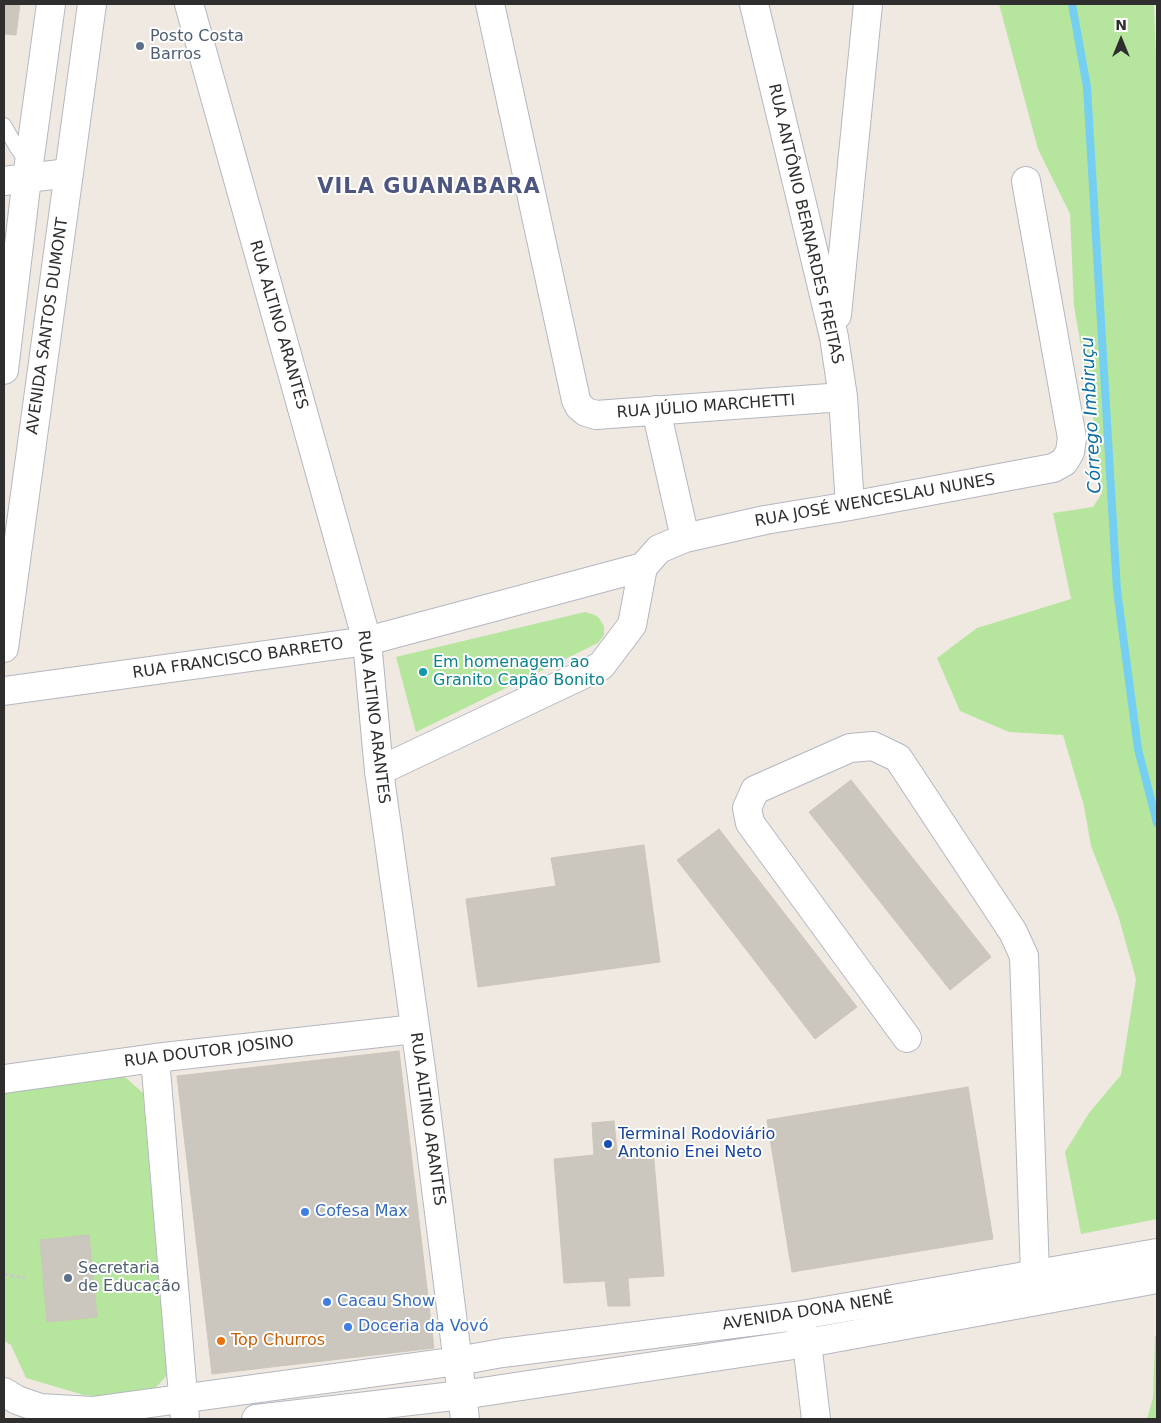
<!DOCTYPE html>
<meta charset="utf-8">
<style>
body{margin:0}
#map{position:relative;width:1161px;height:1423px;overflow:hidden;background:#efe9e1;font-family:"DejaVu Sans",sans-serif}
canvas{display:block}
.frame{position:absolute;inset:0;border:5px solid #2e2e2e;pointer-events:none}
.north{position:absolute;left:1096px;top:15px;width:50px;height:50px;-webkit-text-stroke:4px #fff;paint-order:stroke;rotate:0deg;font-size:14px;font-weight:700;line-height:20px;text-align:center;color:#2e2e2e}
.north::after{content:'';display:block;margin:auto;width:18px;height:22px;background:#2e2e2e;clip-path:polygon(50% 0,100% 100%,50% 72%,0 100%)}
</style>
<div id="map">
<canvas width="1161" height="1423"></canvas>
<div class="frame"></div>
<div class="north">N</div>
</div>
<script>
const ctx = document.querySelector('canvas').getContext('2d');
ctx.lineJoin = 'round';
function fill(path, color) {
  ctx.fillStyle = color;
  ctx.fill(path, 'evenodd');
}
function shape(rows) {
  const path = new Path2D();
  for (const r of rows) {
    path.moveTo(r[0], r[1]);
    for (let i = 2; i < r.length; i += 2) path.lineTo(r[i], r[i + 1]);
  }
  return path;
}
function stroke(path, color, width, dash) {
  ctx.strokeStyle = color;
  ctx.lineWidth = width;
  ctx.lineCap = dash ? 'butt' : 'round';
  ctx.setLineDash(dash || []);
  ctx.stroke(path);
}
function drawText(font, color, halo, rows, align = 'center') {
  ctx.font = font + ' "DejaVu Sans",sans-serif';
  ctx.lineWidth = 4;
  ctx.setLineDash([]);
  ctx.textBaseline = 'middle';
  ctx.strokeStyle = halo;
  ctx.fillStyle = color;
  for (const [text, x, y, turn = 0] of rows) {
    ctx.save();
    ctx.translate(x, y);
    ctx.rotate((+turn || 0) * Math.PI / 180);
    ctx.textAlign = isNaN(turn) ? turn : align;
    if (halo) ctx.strokeText(text, 0, 0);
    ctx.fillText(text, 0, 0);
    ctx.restore();
  }
}
fill(shape([
 [999,4,1154,4,1157,84,1157,1219,1081,1234,1065,1152,1089,1113,1121,1075,1136,979,1118,915,1091,846,1084,806,1063,735,1009,732,960,711,937,658,977,628,1071,599,1053,513,1093,507,1102,493,1096,434,1074,306,1070,214,1038,149],
 [585,612,595,615,599,618,604,626,604,635,598,643,416,732,396,657],
 [113,1073,126,1078,143,1093,167,1375,151,1393,124,1398,84,1395,26,1378,11,1345,4,1341,4,1086],
 [1157,1333,1157,1419,1147,1419,1153,1398,1155,1337]
]), '#b6e59e');
stroke(shape([
 [1072,4,1087,87,1117,590,1138,749,1157,823]
]), '#75cff0', 8);
const building = shape([
 [4,4,20,4,16,35,4,34,4,4],
 [851,780,991,957,950,990,809,812,851,780],
 [719,829,857,1007,815,1039,677,860,719,829],
 [644,845,660,962,478,987,466,899,556,886,551,858,644,845],
 [399,1051,434,1348,212,1374,177,1076,399,1051],
 [968,1087,993,1239,792,1272,767,1120,968,1087],
 [614,1121,617,1152,653,1149,664,1276,628,1278,630,1306,608,1306,605,1281,564,1283,554,1159,594,1155,592,1123,614,1121],
 [89,1235,97,1317,47,1322,40,1240,89,1235]
]);
fill(building, '#cbc7bf');
stroke(building, '#cbc5ba', 1);
const service = shape([
 [4,125,17,148,29,164]
]);
const minor = shape([
 [490,4,576,400,579,406,586,412,596,415,843,397],
 [754,4,834,337,843,397,850,506],
 [4,181,68,173],
 [837,315,868,4],
 [656,410,685,538],
 [4,691,367,641,643,567],
 [379,771,601,666,632,625,643,567,659,549,685,538,765,520,850,506,1053,468,1064,462,1070,452,1072,438,1026,181],
 [907,1038,750,823,747,808,755,790,850,748,873,746,898,758,1013,932,1024,956,1035,1274],
 [155,1058,185,1419],
 [4,1079,155,1058,415,1029],
 [798,1321,807,1343,816,1419]
]);
const tertiary = shape([
 [189,4,367,641,379,771,421,1069,465,1419],
 [4,370,27,178,51,4],
 [4,648,92,4],
 [4,1392,17,1400,40,1408,92,1411,458,1361,502,1353,796,1316,1157,1253],
 [256,1419,462,1395,807,1343,1157,1279]
]);
stroke(service, '#b4b7c1', 16);
stroke(minor, '#b4b7c1', 30);
stroke(tertiary, '#b4b7c1', 30);
stroke(shape([
 [4,1274,25,1278]
]), '#c9c9c9', 3, [4, 2.5]);
stroke(service, '#fff', 14);
stroke(minor, '#fff', 28);
stroke(tertiary, '#fff', 28);
for (const [x, y, r, color] of [
 [140,46,5,"#5c6f8a"],
 [423,672,5,"#0f9aa8"],
 [608,1144,5,"#1a4fb4"],
 [305,1212,5,"#3f7fe0"],
 [68,1278,5,"#5c6f8a"],
 [327,1302,5,"#3f7fe0"],
 [348,1327,5,"#3f7fe0"],
 [221,1341,5,"#e8710a"]
]) {
  const dot = new Path2D();
  dot.arc(x, y, r, 0, 2 * Math.PI);
  ctx.fillStyle = color;
  ctx.fill(dot);
  stroke(dot, '#fff', 2);
}
drawText('16px', '#4e5e75', '#fff', [
 ["Posto Costa",150,37],
 ["Barros",150,55],
 ["Secretaria",78,1269],
 ["de Educação",78,1287]
], 'left');
drawText('16px', '#2e2e2e', '#fff', [
 ["RUA ANTÔNIO BERNARDES FREITAS",805,224,77],
 ["RUA ALTINO ARANTES",278,325,74],
 ["AVENIDA SANTOS DUMONT",48,326,-82],
 ["RUA JÚLIO MARCHETTI",706,407,-4],
 ["RUA JOSÉ WENCESLAU NUNES",875,501,-10],
 ["RUA FRANCISCO BARRETO",238,659,-8],
 ["RUA ALTINO ARANTES",373,717,83],
 ["RUA DOUTOR JOSINO",209,1052,-7],
 ["RUA ALTINO ARANTES",427,1119,82],
 ["AVENIDA DONA NENÊ",808,1312,-9]
]);
drawText('16px', '#0d838f', '#fff', [
 ["Em homenagem ao",433,663],
 ["Granito Capão Bonito",433,681]
], 'left');
drawText('16px', '#164399', '#fff', [
 ["Terminal Rodoviário",618,1135],
 ["Antonio Enei Neto",618,1153]
], 'left');
drawText('16px', '#366cbe', '#fff', [
 ["Cofesa Max",315,1212],
 ["Cacau Show",337,1302],
 ["Doceria da Vovó",358,1327]
], 'left');
drawText('16px', '#c56008', '#fff', [
 ["Top Churros",231,1341]
], 'left');
drawText('italic 18px', '#0d6fa3', '#fff', [
 ["Córrego Imbiruçu",1092,415,-93]
]);
ctx.letterSpacing = '1px';
drawText('bold 21px', '#4d5680', '#fff', [
 ["VILA GUANABARA",429,188]
]);
ctx.letterSpacing = '0px';
</script>
